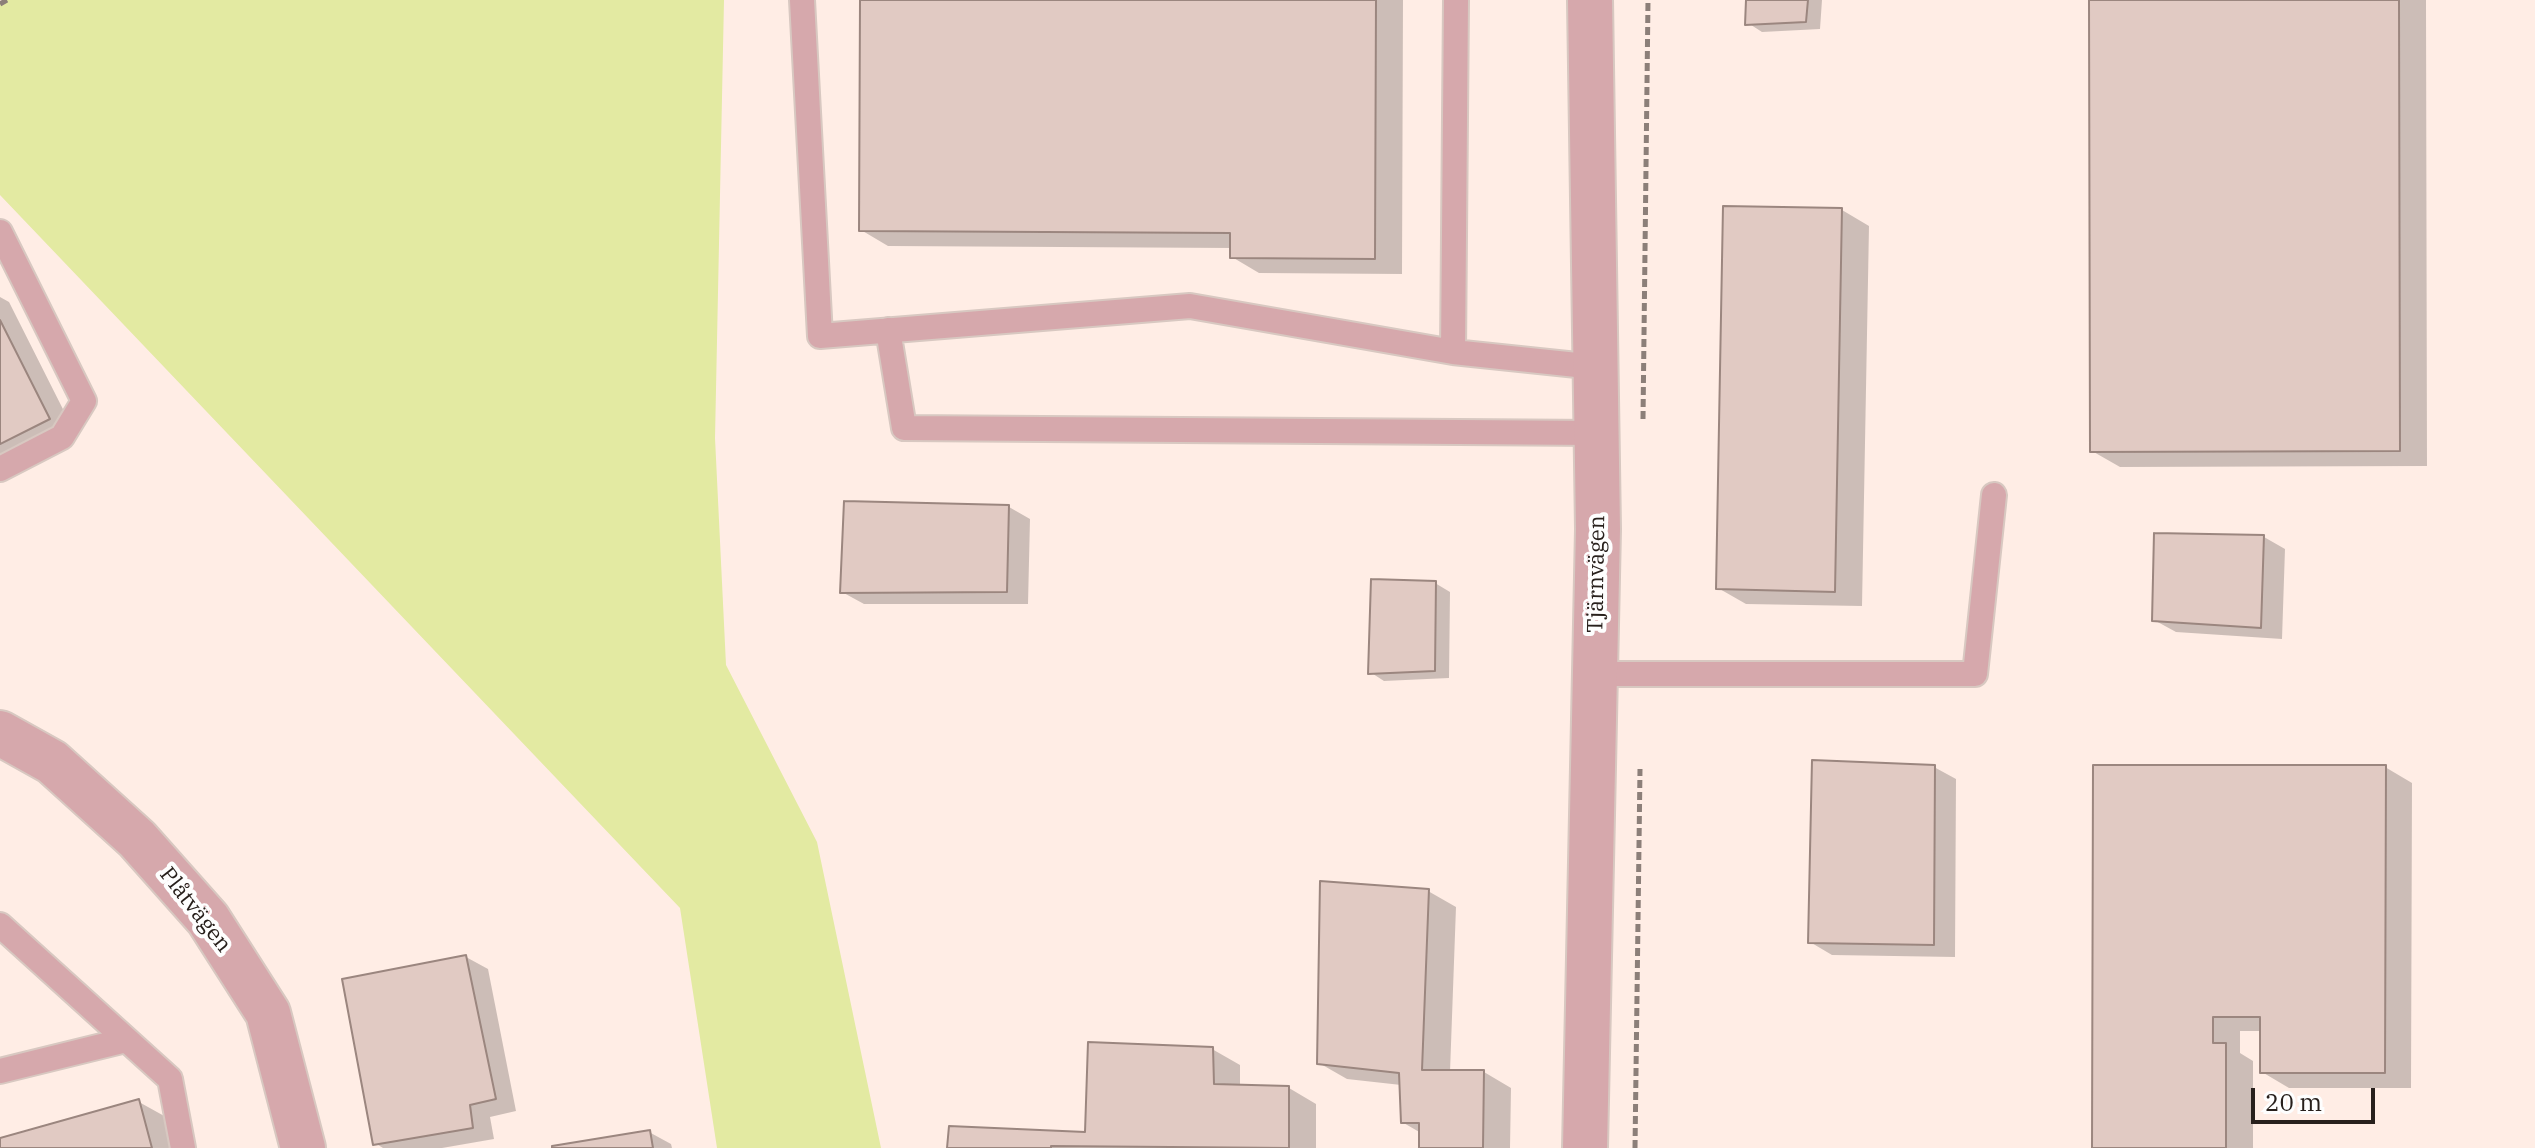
<!DOCTYPE html>
<meta charset="utf-8">
<style>
body{margin:0}
#map{position:relative;width:2535px;height:1148px;overflow:hidden;background:#ffede5;font-family:"IBM Plex Serif",serif}
canvas{display:block}
.scale{position:absolute;left:2251px;top:1088px;width:124px;height:36px;box-sizing:border-box;border:4px solid #28201c;border-top:0;padding-left:10px;font-size:24px;line-height:28px;white-space:nowrap;color:#28201c;-webkit-text-stroke:6px #fefefe;paint-order:stroke}
</style>
<div id="map">
<canvas width="2535" height="1148"></canvas>
<div class="scale">20 m</div>
</div>
<script>
const ctx = document.querySelector('canvas').getContext('2d');
ctx.lineJoin = 'round';
function fill(path, color) {
  ctx.fillStyle = color;
  ctx.fill(path, 'evenodd');
}
function shape(rows) {
  const path = new Path2D();
  for (const r of rows) {
    path.moveTo(r[0], r[1]);
    for (let i = 2; i < r.length; i += 2) path.lineTo(r[i], r[i + 1]);
  }
  return path;
}
function stroke(path, color, width, dash) {
  ctx.strokeStyle = color;
  ctx.lineWidth = width;
  ctx.lineCap = dash ? 'butt' : 'round';
  ctx.setLineDash(dash || []);
  ctx.stroke(path);
}
function drawText(font, color, halo, rows, align = 'center') {
  ctx.font = font + ' "IBM Plex Serif",serif';
  ctx.lineWidth = 8;
  ctx.setLineDash([]);
  ctx.textBaseline = 'middle';
  ctx.strokeStyle = halo;
  ctx.fillStyle = color;
  for (const [text, x, y, turn = 0] of rows) {
    ctx.save();
    ctx.translate(x, y);
    ctx.rotate((+turn || 0) * Math.PI / 180);
    ctx.textAlign = isNaN(turn) ? turn : align;
    if (halo) ctx.strokeText(text, 0, 0);
    ctx.fillText(text, 0, 0);
    ctx.restore();
  }
}
fill(shape([
 [7,0,724,0,715,438,726,665,817,842,881,1148,717,1148,680,908,0,195,0,4]
]), '#e3eaa2');
fill(shape([
 [862,0,1403,0,1402,274,1259,273,1232,257,1232,248,888,246,861,230],
 [1748,0,1822,0,1820,29,1762,32,1748,23],
 [2091,0,2426,0,2427,466,2120,467,2092,451],
 [1842,210,1869,226,1862,606,1746,604,1718,588],
 [0,297,9,302,76,435,0,473],
 [1009,507,1030,519,1028,604,864,604,842,592],
 [2264,537,2285,549,2282,639,2176,632,2154,620],
 [1435,583,1450,592,1449,678,1384,681,1370,672],
 [1934,767,1956,779,1955,957,1832,955,1810,942],
 [2385,767,2412,783,2411,1088,2289,1088,2262,1072,2262,1031,2240,1031,2240,1053,2253,1061,2253,1148,2094,1148],
 [1428,891,1456,907,1450,1072,1484,1072,1511,1088,1510,1148,1421,1148,1421,1133,1402,1122,1401,1085,1347,1079,1319,1063],
 [466,957,488,969,516,1111,490,1117,494,1139,442,1148,383,1148,375,1143],
 [1212,1049,1240,1065,1240,1087,1289,1088,1316,1104,1316,1148,949,1148,1087,1134],
 [139,1102,166,1117,175,1148,0,1148,0,1141],
 [649,1132,671,1144,672,1148,554,1148]
]), '#0003');
const building = shape([
 [860,0,1376,0,1375,259,1230,258,1230,233,859,231,860,0],
 [1746,0,1808,0,1806,22,1745,25,1746,0],
 [2089,0,2399,0,2400,451,2090,452,2089,0],
 [1723,206,1842,208,1835,592,1716,589,1723,206],
 [0,320,50,419,0,444,0,320],
 [844,501,1009,505,1007,592,840,593,844,501],
 [2154,533,2264,535,2261,628,2152,621,2154,533],
 [1371,579,1436,581,1435,671,1368,674,1371,579],
 [1812,760,1935,765,1934,945,1808,943,1812,760],
 [2093,765,2386,765,2385,1073,2260,1073,2260,1017,2213,1017,2213,1043,2226,1043,2226,1148,2092,1148,2093,765],
 [1320,881,1429,889,1422,1070,1484,1070,1483,1148,1419,1148,1419,1123,1401,1123,1399,1073,1317,1064,1320,881],
 [466,955,496,1099,470,1105,473,1128,373,1145,342,979,466,955],
 [1088,1042,1213,1047,1214,1084,1289,1086,1289,1148,1051,1146,1051,1148,947,1148,949,1126,1085,1132,1088,1042],
 [139,1099,152,1148,0,1148,0,1138,139,1099],
 [650,1130,653,1148,552,1148,552,1146,650,1130]
]);
fill(building, '#e1cac3');
stroke(building, '#9b867f', 2);
const service = shape([
 [802,0,820,336,1190,306,1453,352,1596,367],
 [0,232,84,401,62,437,0,469],
 [888,330,904,428,1597,433],
 [1453,352,1456,0],
 [1595,674,1975,674,1994,495],
 [0,925,170,1079,183,1148],
 [0,1071,126,1040]
]);
const minor = shape([
 [0,733,52,762,137,839,208,919,268,1013,303,1148]
]);
const tertiary = shape([
 [1585,1148,1598,529,1590,0]
]);
stroke(service, '#d8c8c1', 28);
stroke(minor, '#d8c8c1', 48);
stroke(tertiary, '#d8c8c1', 48);
stroke(shape([
 [0,4,7,0],
 [1643,419,1648,0],
 [1635,1148,1640,769]
]), '#8c7f79', 5, [8, 4]);
stroke(service, '#d6a8ac', 24);
stroke(minor, '#d6a8ac', 44);
stroke(tertiary, '#d6a8ac', 44);
drawText('22px', '#28201c', '#fefefe', [
 ["Tjärnvägen",1597,574,-89],
 ["Plåtvägen",195,910,52]
]);
</script>
